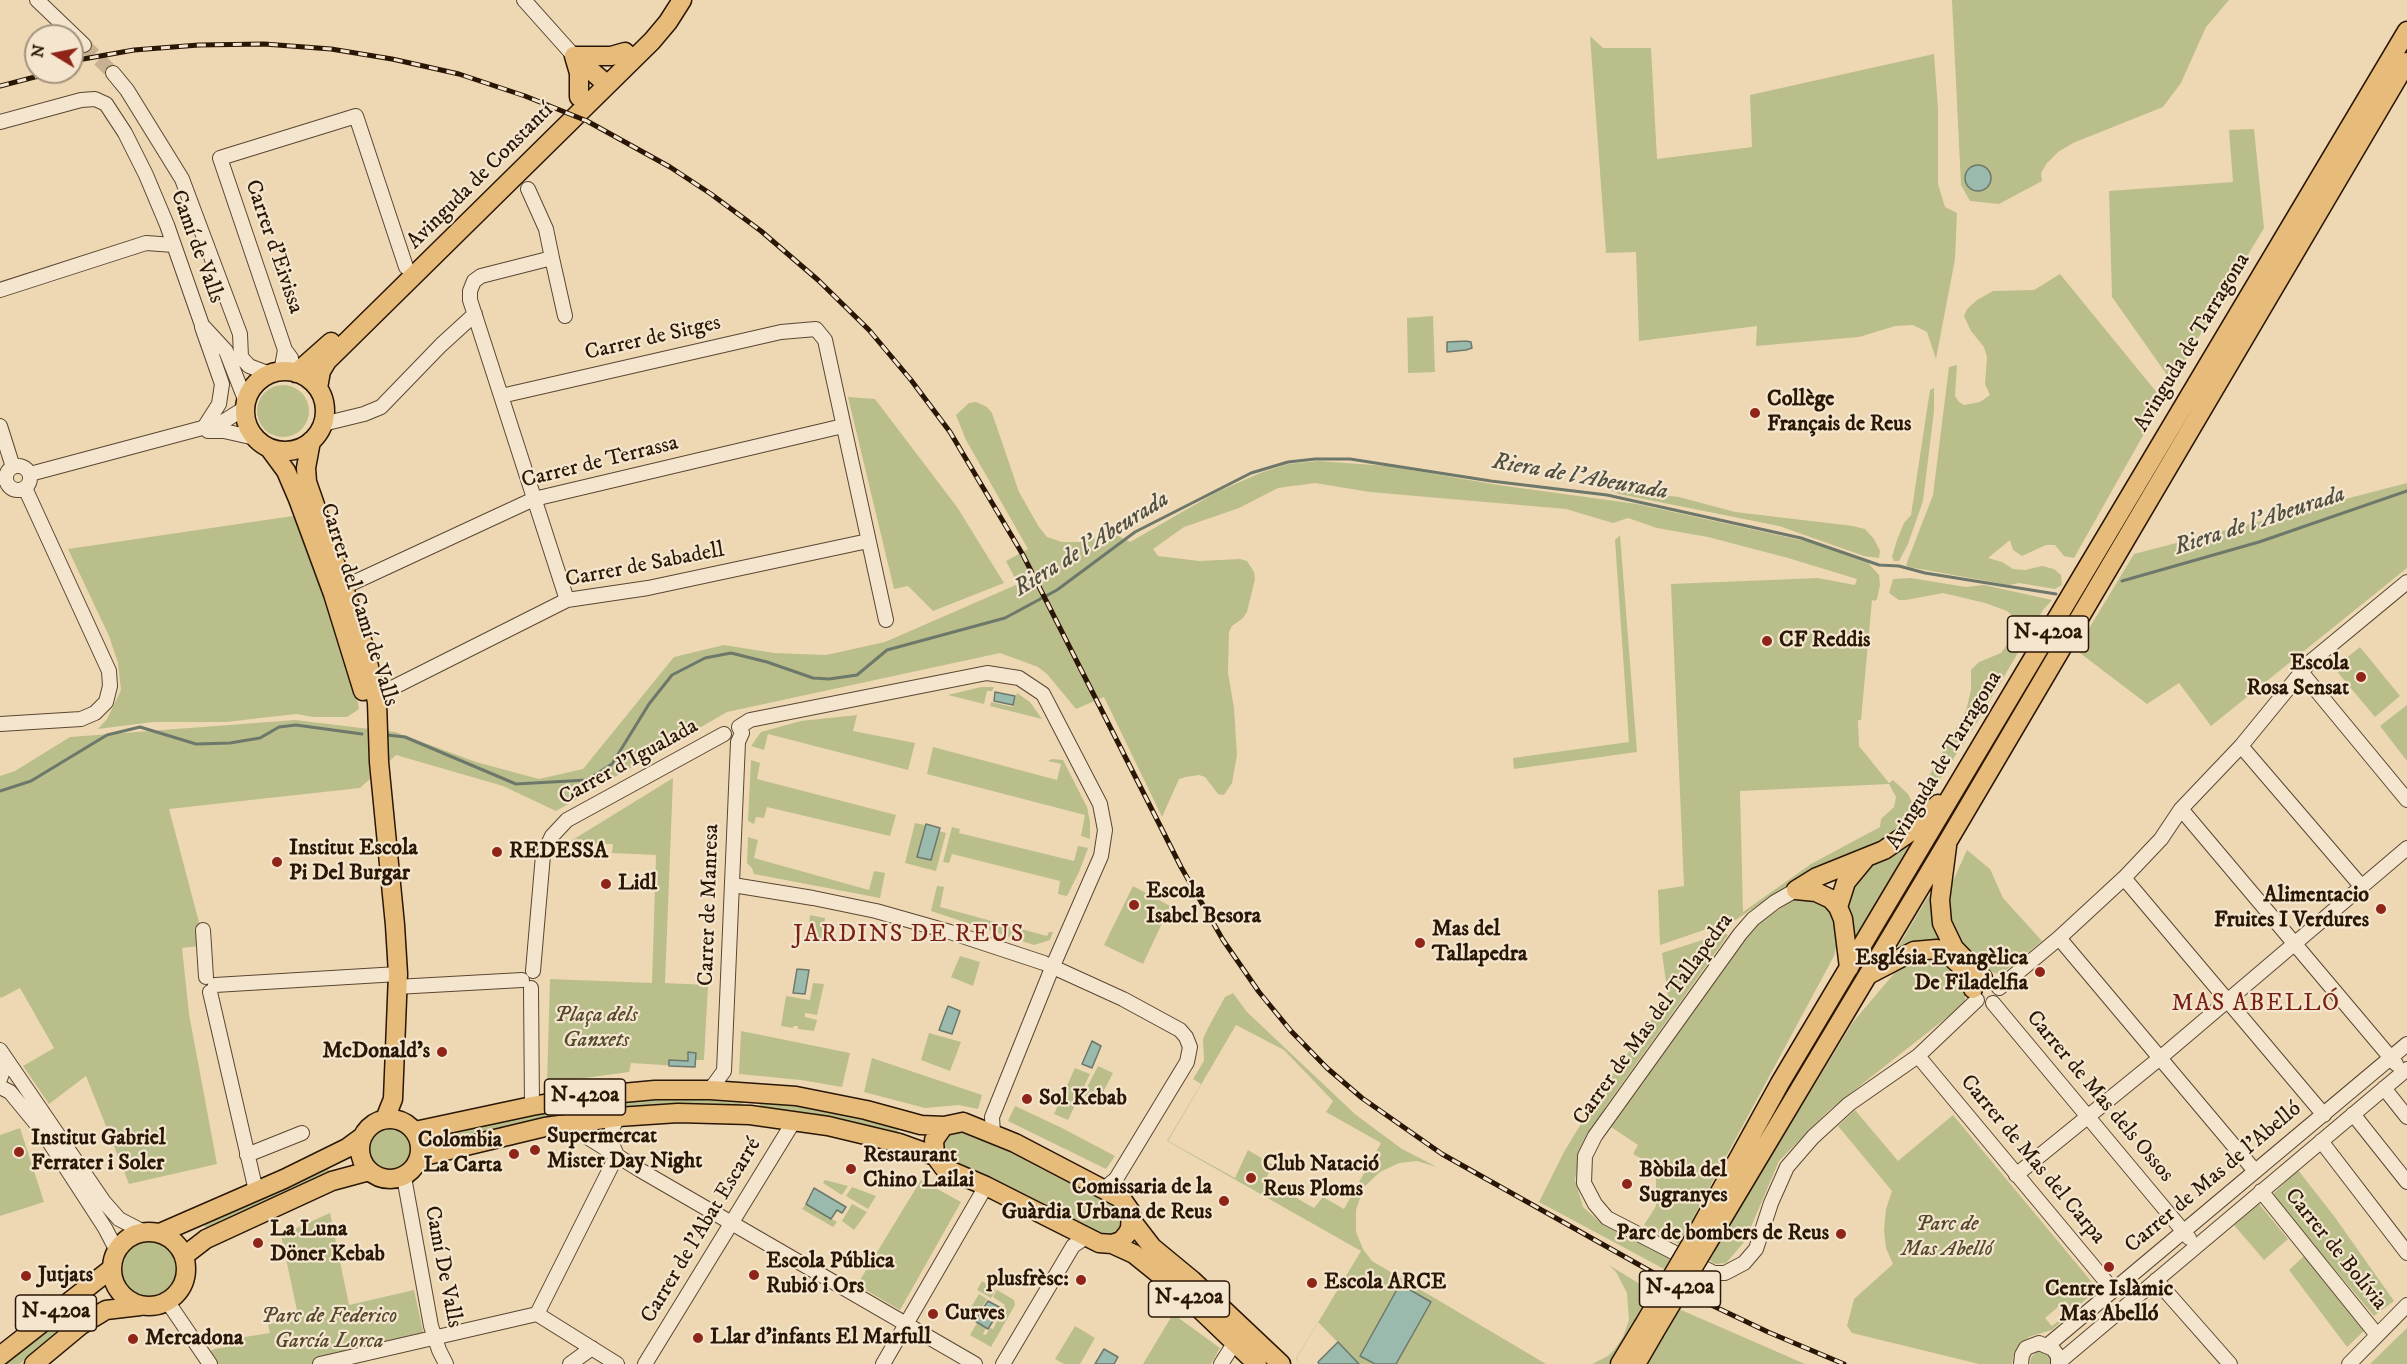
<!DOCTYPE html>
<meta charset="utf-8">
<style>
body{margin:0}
#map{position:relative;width:2407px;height:1364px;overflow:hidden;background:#eed8b4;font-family:"IM FELL DW Pica",serif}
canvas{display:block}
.north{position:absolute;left:24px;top:24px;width:60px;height:60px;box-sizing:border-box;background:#f4e6ce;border:2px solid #a3937e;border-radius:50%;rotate:280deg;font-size:16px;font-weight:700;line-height:24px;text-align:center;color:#2a1605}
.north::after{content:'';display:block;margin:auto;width:21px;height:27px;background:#8f2418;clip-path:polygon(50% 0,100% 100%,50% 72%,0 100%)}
</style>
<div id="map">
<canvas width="2407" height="1364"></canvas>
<div class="north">N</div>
</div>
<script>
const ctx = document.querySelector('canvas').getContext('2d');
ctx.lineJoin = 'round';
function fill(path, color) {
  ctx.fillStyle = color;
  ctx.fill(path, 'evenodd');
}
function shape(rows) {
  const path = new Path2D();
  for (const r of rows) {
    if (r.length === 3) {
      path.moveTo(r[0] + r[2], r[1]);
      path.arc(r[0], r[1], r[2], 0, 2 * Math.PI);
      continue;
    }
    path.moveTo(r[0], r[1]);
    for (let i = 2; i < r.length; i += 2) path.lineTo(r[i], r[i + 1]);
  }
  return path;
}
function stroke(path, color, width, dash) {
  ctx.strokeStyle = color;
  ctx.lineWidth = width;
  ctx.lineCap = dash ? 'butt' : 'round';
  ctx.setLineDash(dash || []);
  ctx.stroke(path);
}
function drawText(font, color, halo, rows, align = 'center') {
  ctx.font = font + ' "IM FELL DW Pica",serif';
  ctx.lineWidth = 4.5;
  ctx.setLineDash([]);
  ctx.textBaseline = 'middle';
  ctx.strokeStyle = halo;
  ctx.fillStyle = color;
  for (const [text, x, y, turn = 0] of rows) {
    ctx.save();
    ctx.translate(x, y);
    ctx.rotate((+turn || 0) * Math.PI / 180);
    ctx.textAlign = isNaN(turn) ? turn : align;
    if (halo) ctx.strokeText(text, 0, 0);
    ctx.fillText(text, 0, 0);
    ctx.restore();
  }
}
fill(shape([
 [1952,0,2229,0,2206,27,2181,83,2163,107,2073,143,2058,152,2047,163,2041,173,2042,181,1999,204,1970,201,1961,185],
 [1590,36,1603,48,1651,48,1657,159,1752,147,1750,95,1934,54,1938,109,1938,184,1945,207,1957,213,1955,259,1936,359,1927,332,1913,325,1895,326,1859,337,1756,346,1757,326,1639,341,1636,252,1606,253],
 [2254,129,2264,228,2172,382,2112,297,2109,191,2233,182,2229,130],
 [2060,274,2163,400,2074,558,2064,556,2055,545,2046,545,2022,556,2013,550,2010,540,1988,558,2002,562,2013,569,2025,570,2042,566,2054,569,2061,575,2062,585,2055,589,2019,583,2009,585,1909,567,1906,565,1933,495,1949,367,1957,365,1955,396,1959,402,1964,405,1980,402,1990,395,1985,384,1987,357,1984,347,1971,331,1964,316,1967,309,1977,300,1993,291,2034,290],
 [1433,316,1435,372,1408,373,1407,318],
 [283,411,26],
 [1934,388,1934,411,1923,501,1908,544,1899,561,1894,561,1892,557,1897,540,1904,523,1911,515,1930,390],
 [848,397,875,399,957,507,1004,583,933,611,908,586,894,589],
 [976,402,987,407,992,413,1019,492,1039,527,1047,537,1062,542,1085,542,1111,532,1130,542,1217,492,1260,473,1288,464,1318,461,1388,466,1498,485,1637,504,1814,543,1868,563,1879,575,1880,585,1877,599,1875,601,1872,600,1861,720,1858,720,1859,746,1889,783,1893,780,1908,794,1913,804,1909,823,1880,846,1788,885,1731,923,1704,930,1660,945,1658,890,1684,886,1671,584,1818,578,1855,585,1857,579,1788,558,1708,537,1657,528,1628,518,1613,523,1566,509,1370,492,1315,483,1278,488,1239,508,1184,527,1153,549,1158,556,1199,561,1240,559,1247,561,1254,572,1255,579,1247,612,1243,618,1232,626,1229,632,1228,673,1234,708,1237,755,1232,783,1224,795,1218,794,1205,777,1199,775,1186,777,1179,779,1162,817,1104,697,1076,709,1047,674,1038,667,1000,653,727,712,556,811,503,786,396,755,360,788,169,809,200,926,199,946,182,948,189,1014,217,1164,129,1184,86,1076,49,1104,23,1066,54,1048,20,988,1,998,0,996,0,776,15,771,70,737,295,720,395,732,476,762,539,779,583,769,674,657,724,645,774,653,826,655,885,642,1018,584,1006,561,1028,549,966,440,956,415,969,403],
 [1889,784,1896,797,1894,807,1881,819,1880,827,1811,864,1743,912,1740,791],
 [1609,482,1627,491,1679,497,1735,512,1853,526,1865,529,1874,539,1880,551,1879,558,1864,556,1779,526,1619,494,1610,490],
 [2407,483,2407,568,2211,726,2179,683,2147,704,2076,650,2134,554],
 [293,516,314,563,354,680,359,709,347,717,313,717,296,714,226,722,153,722,98,729,107,719,121,690,118,663,109,636,68,549],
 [1620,535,1637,752,1514,769,1513,758,1629,742,1615,540],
 [1911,578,1966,587,1984,585,2052,600,2043,610,1979,719,1933,790,1922,788,1966,711,1971,690,1971,670,1979,662,2001,653,2012,638,2018,621,2007,611,1985,603,1943,593,1906,600,1899,600,1889,593,1893,579],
 [2360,647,2400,696,2375,717,2334,668],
 [981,687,994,687,992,691,987,691,984,704,948,695],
 [1017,693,1030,702,1042,719,990,706,991,702,1013,707],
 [2407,705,2407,761,2380,726],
 [857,715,853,731,915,743,908,770,768,734,764,750,751,746,761,732,801,721],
 [933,747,1057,780,1061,764,1048,761,1052,759,1063,760,1087,807,1090,822,1090,839,1081,836,1085,815,927,774],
 [751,760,760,763,757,779,896,815,890,836,767,807,764,818,756,817,754,824,748,821],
 [673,778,665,983,708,985,704,1060,695,1060,695,1067,631,1063,629,1072,547,1083,550,979,652,983,656,855,612,853,613,844,566,844],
 [915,823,925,825,917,857,931,860,939,831,946,833,936,871,905,863],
 [952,827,960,829,959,833,1074,861,1078,846,1088,848,1079,872,1067,896,1058,894,1060,881,952,854,949,863,943,862],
 [1917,834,1855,940,1852,940,1846,890,1858,872],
 [748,837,758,840,754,858,869,890,874,871,885,873,880,898,754,874,752,868,747,863],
 [1967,850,1990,869,2003,898,2042,941,2000,975,1981,968,1960,943,1952,928,1949,914,1952,883],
 [1938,880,1945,946,1892,957],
 [937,886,944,887,940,907,1047,936,1049,932,1053,932,1050,940,1034,945,931,911],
 [1133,886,1170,906,1143,964,1104,945],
 [1800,896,1813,896,1832,910,1838,940,1834,956,1679,1244,1644,1225,1656,1206,1656,1179,1644,1160,1633,1154,1638,1145,1611,1127,1745,940,1763,920],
 [810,915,825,918,821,943,807,941],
 [1724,933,1728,935,1606,1106,1580,1151,1575,1180,1583,1207,1603,1225,1670,1259,1664,1269,1539,1202,1564,1152,1599,1094,1668,996,1662,953],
 [960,956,980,962,973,986,951,977],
 [1917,956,1934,957,1956,971,1963,980,1966,991,1965,1003,1828,1111,1779,1161,1745,1241,1726,1263,1715,1264,1708,1259,1853,1022,1903,963],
 [813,983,824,984,817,1015,805,1013,805,1017,817,1020,814,1031,798,1029,798,1026,794,1026,793,1028,781,1026,786,996,810,1000],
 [1233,993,1247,1012,1356,1115,1402,1149,1437,1167,1417,1161,1399,1163,1380,1172,1364,1187,1356,1210,1356,1232,1363,1249,1372,1261,1546,1364,1396,1364,1430,1302,1360,1356,1375,1364,1359,1364,1318,1322,1296,1358,1301,1364,1296,1359,1361,1251,1167,1141,1201,1084,1193,1079,1204,1061,1203,1039,1208,1028,1225,997],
 [1236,1025,1284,1050,1333,1101,1326,1112,1381,1143,1344,1209,1323,1197,1314,1208,1265,1180,1273,1165,1248,1150,1235,1178,1168,1141],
 [741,1031,850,1053,842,1087,801,1080,739,1074],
 [929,1033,961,1042,950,1071,921,1060],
 [872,1058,982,1095,978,1109,959,1105,925,1108,864,1092],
 [1098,1066,1113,1073,1098,1102,1083,1095],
 [1075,1068,1090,1074,1068,1120,1054,1114],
 [653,1097,743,1098,742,1108,446,1142,444,1132,561,1108],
 [760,1100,824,1109,899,1127,897,1136,759,1109],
 [1015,1106,1062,1128,1115,1156,1106,1169,1008,1121],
 [1855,1110,1898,1161,1953,1115,2096,1287,2096,1290,2052,1330,2031,1336,2021,1342,2014,1353,2012,1364,1979,1364,1852,1333,1847,1326,1854,1299,1893,1264,1886,1248,1884,1230,1886,1209,1892,1191,1838,1126],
 [2065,1301,2072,1310,2052,1326,2045,1318],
 [390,1149,22],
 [20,1128,44,1202,0,1216,0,1135],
 [959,1129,1012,1150,1117,1204,1122,1210,1124,1222,1118,1234,1105,1238,945,1160,941,1142,944,1137],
 [327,1165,330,1174,208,1230,201,1222],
 [2298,1170,2334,1216,2394,1301,2374,1316,2272,1195],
 [1444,1171,1609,1265,1651,1291,1609,1364,1592,1364,1608,1356,1614,1350,1623,1337,1629,1320,1627,1293,1616,1272,1609,1265],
 [825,1180,848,1186,842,1195,823,1183],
 [921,1180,961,1202,900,1310,857,1285],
 [852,1187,876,1196,868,1209,846,1196],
 [806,1204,837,1222,833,1227,802,1209],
 [852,1204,867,1212,854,1230,842,1221],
 [2259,1204,2288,1239,2264,1260,2234,1225],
 [330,1213,349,1305,414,1290,425,1340,320,1364,210,1364,204,1355,214,1349,237,1345,238,1338,270,1333,268,1324,299,1320,281,1235],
 [148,1269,28],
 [2304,1256,2364,1331,2347,1347,2289,1270],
 [982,1281,996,1290,991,1298,977,1290],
 [997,1290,1014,1300,1015,1305,991,1347,970,1335,977,1323,986,1328,983,1334,986,1335,990,1328,993,1329,1005,1305,993,1297],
 [979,1294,987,1299,975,1319,967,1314],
 [91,1295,97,1306,48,1340,20,1364,3,1364],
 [1679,1309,1805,1364,1646,1364],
 [1173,1314,1220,1348,1211,1364,1143,1364],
 [1075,1326,1095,1338,1080,1364,1064,1364,1055,1359],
 [2407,1328,2407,1364,2370,1364],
 [2039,1350,2051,1356,2052,1364,2030,1364,2031,1357]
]), '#babe8b');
const water = shape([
 [1978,178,13],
 [1466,341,1471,342,1472,348,1466,350,1447,352,1447,342,1466,341],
 [995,692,1015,696,1013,705,994,701,995,692],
 [926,824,940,828,931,860,917,857,926,824],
 [797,969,809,970,805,994,793,993,797,969],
 [948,1006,960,1011,952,1034,939,1030,948,1006],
 [1092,1041,1101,1046,1092,1068,1082,1064,1092,1041],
 [688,1052,696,1053,695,1067,669,1066,669,1060,688,1061,688,1052],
 [814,1188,846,1207,842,1213,837,1210,831,1219,806,1204,814,1188],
 [1400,1284,1431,1302,1396,1364,1375,1364,1360,1356,1400,1284],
 [988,1301,1001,1308,988,1329,975,1321,988,1301],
 [1338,1342,1359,1364,1319,1364,1318,1362,1338,1342],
 [1104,1349,1118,1357,1114,1364,1095,1364,1104,1349]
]);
fill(water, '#99baad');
stroke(water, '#6d786a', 1.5);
stroke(shape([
 [2122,581,2259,542,2407,491],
 [387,735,405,737,516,784,587,780,612,764,649,704,672,675,705,658,731,653,767,662,813,678,829,679,857,675,887,650,1005,618,1057,590,1135,532,1251,473,1288,462,1315,459,1350,459,1491,481,1607,495,1801,538,1879,565,1899,566,1925,573,2056,594],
 [0,791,31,781,107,735,140,727,196,744,230,743,260,738,279,727,296,725,362,734]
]), '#6d786a', 3);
stroke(shape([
 [84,45,113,73]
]), '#c7b191', 14, [14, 7]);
const minor = shape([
 [37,0,84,45],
 [524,0,574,56],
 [113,73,127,90,182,179,240,334,241,357,249,366,270,374],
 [0,122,81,100,95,99,106,104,125,133,146,175,167,225,202,325,226,351,246,402],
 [528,189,546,229,552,258],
 [0,290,146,243,174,245],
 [565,316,552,258,481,276,474,281,470,291,470,300,567,600],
 [202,327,222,384,219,404,205,426],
 [281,372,285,350],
 [292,372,291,358,285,350,220,158,356,116,406,267],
 [501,396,781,332,816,329,825,340,886,620],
 [323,424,364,414,381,407,441,345,475,314],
 [0,426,13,467],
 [208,431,224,431,255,438],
 [18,478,12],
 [30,474,221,423,245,408],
 [344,587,534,499,843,426],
 [2302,673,2407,800],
 [376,693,390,689,567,600,648,588,868,541],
 [0,724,81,719,95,713,106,702,110,686,109,671,25,488],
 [739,727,750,720,987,673,1019,678,1043,694,1100,804,1105,830,1101,856,1052,968,992,1117,993,1134],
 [2241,746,2362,887],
 [2181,809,2396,1064],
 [2124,878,2324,1115],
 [733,885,813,898,876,911,950,932,1044,963,1123,999,1180,1030,1186,1037,1190,1047,1187,1062,1116,1179,1105,1188],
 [1796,890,1775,902,1753,919,1740,934,1595,1136,1585,1156,1584,1183,1595,1204,1607,1218,1714,1273,1725,1273,1744,1263,1756,1249,1771,1203,1787,1167,1813,1137,1849,1104,1918,1056,1977,1000],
 [203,930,206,977],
 [2059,938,2255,1171],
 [533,971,543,855,552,836,567,820,724,734],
 [215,985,398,974],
 [396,987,522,980],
 [531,988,532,1106],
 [1999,988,2059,938,2124,878,2161,839,2181,809,2241,746,2309,663,2407,582],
 [210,992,256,1191],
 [1993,1003,2189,1238],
 [0,1050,104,1202,119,1219,142,1231],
 [1918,1056,2113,1290],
 [0,1079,4,1068,0,1052],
 [0,1087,10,1092,38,1126],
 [2384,1088,2407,1117],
 [710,1090,724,1071,738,742,742,733,739,727],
 [36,1114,44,1134,105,1228,116,1249],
 [2353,1114,2407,1182],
 [566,1124,640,1170,975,1364],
 [2321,1141,2407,1253],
 [247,1155,302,1133],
 [617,1155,611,1142,612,1129,618,1117],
 [2016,1175,2160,1058,2407,848],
 [404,1177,431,1326,439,1350,446,1364],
 [2261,1191,2377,1335],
 [2156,1280,2230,1364],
 [167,1301,210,1364],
 [537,1314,617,1155],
 [537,1314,617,1364],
 [2048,1345,2407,1044],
 [2058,1363,2407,1069],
 [320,1364,537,1314],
 [570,1364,592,1348],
 [645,1364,794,1121],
 [883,1364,986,1186],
 [1003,1364,1073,1246,1086,1237],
 [1221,1364,1235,1342],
 [2021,1364,2022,1355,2026,1348,2039,1343,2053,1349,2058,1356,2058,1364],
 [2349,1364,2407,1305]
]);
const major = shape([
 [574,56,611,56,625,52],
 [574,56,579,73,579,97],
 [574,56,603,81],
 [285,411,40],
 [296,373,331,342],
 [318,388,321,371,327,361,652,41,668,22,682,0],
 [311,441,306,468,307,482,365,649,377,702,379,762,395,925,398,974,393,1099,385,1119],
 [269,448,286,471,298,499,333,594,363,691],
 [1947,846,1940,900,1942,923,1954,948,1983,978],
 [1796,890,1817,877,1884,850,1916,828,1938,804],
 [1796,890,1816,892,1831,899,1838,907,1843,919,1849,968],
 [1838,907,1846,882,1865,859],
 [1868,975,1914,951,1937,949,1945,952,1962,967,1971,980,1973,989],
 [390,1149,30],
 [963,1122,1015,1143,1122,1199,1131,1212,1130,1229,1127,1234,1121,1241,1112,1244,1099,1243,986,1186,944,1168,935,1156,934,1140,944,1126,963,1122],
 [415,1131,532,1106,590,1096,655,1090,710,1090,796,1096,866,1110,921,1125,944,1126],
 [420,1157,545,1127,618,1117,678,1113,750,1115,828,1126,899,1143,935,1156],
 [1132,1221,1152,1247,1192,1280,1281,1364],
 [149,1269,37],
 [160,1233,284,1179,347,1148,362,1137],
 [1694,1239,1780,1083,2407,31],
 [1112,1244,1134,1254,1186,1296,1257,1364],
 [1707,1244,1948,841,2407,62],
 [184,1256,206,1239,332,1181,369,1171],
 [0,1356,111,1269],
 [34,1364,81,1325,106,1310,140,1306],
 [1620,1364,1643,1326],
 [1636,1364,1654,1333]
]);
stroke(minor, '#5b4631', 16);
stroke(major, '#2a1605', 21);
stroke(minor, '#f4e6ce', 14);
stroke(major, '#e7bc7a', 18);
const rail = shape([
 [72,61,134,50,199,45,264,44,331,49,392,59,459,74,525,96,587,121,670,167,711,194,761,231,818,280,869,330,911,380,950,432,1023,555,1181,867,1223,940,1259,992,1291,1031,1327,1068,1362,1098,1442,1154,1707,1303,1768,1332,1844,1364],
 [0,86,54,72]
]);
stroke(rail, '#2a1605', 5);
stroke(rail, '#f4e6ce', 3, [9]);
const majorBridge = shape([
 [1643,1326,1694,1239],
 [1654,1333,1707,1244]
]);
stroke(majorBridge, '#2a1605', 21, []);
stroke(majorBridge, '#e7bc7a', 18);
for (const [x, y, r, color] of [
 [1755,413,6,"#8f2418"],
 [1767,641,6,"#8f2418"],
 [2361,677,6,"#8f2418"],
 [497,852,6,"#8f2418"],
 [277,862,6,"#8f2418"],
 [606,884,6,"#8f2418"],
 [1134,905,6,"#8f2418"],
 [2381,909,6,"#8f2418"],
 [1420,943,6,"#8f2418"],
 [2040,972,6,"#8f2418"],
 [442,1052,6,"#8f2418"],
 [1027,1099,6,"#8f2418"],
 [535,1150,6,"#8f2418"],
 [19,1152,6,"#8f2418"],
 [514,1154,6,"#8f2418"],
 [851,1169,6,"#8f2418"],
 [1251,1178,6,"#8f2418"],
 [1627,1184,6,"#8f2418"],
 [1224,1201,6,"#8f2418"],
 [1841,1234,6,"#8f2418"],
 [258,1243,6,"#8f2418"],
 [2109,1267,6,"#8f2418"],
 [754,1275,6,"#8f2418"],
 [26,1276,6,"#8f2418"],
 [1081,1280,6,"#8f2418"],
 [1312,1283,6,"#8f2418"],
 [933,1314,6,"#8f2418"],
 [698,1338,6,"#8f2418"],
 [133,1339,6,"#8f2418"]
]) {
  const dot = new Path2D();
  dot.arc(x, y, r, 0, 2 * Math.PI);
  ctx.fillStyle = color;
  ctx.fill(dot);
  stroke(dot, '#f4e6ce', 2);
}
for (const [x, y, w] of [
 [2048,634,81],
 [585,1097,81],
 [1680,1289,81],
 [1189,1299,81],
 [56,1313,81]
]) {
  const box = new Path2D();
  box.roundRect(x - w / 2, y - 18, w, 36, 4.5);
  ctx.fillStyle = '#f4e6ce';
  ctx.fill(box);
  stroke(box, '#2a1605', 1.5);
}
drawText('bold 21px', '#2a1605', null, [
 ["N-420a",2048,634],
 ["N-420a",585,1097],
 ["N-420a",1680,1289],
 ["N-420a",1189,1299],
 ["N-420a",56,1313]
]);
drawText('22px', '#2a1605', '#f4e6ce', [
 ["Avinguda de Constantí",481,177,-45],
 ["Camí de Valls",196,247,70],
 ["Carrer d'Eivissa",273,247,71],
 ["Carrer de Sitges",653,339,-13],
 ["Avinguda de Tarragona",2193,343,-59],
 ["Carrer de Terrassa",600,463,-14],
 ["Carrer de Sabadell",645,566,-11],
 ["Carrer del Camí de Valls",358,605,72],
 ["Avinguda de Tarragona",1945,761,-59],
 ["Carrer d'Igualada",629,763,-29],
 ["Carrer de Manresa",710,905,-88],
 ["Carrer de Mas del Tallapedra",1654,1020,-54],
 ["Carrer de Mas dels Ossos",2099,1097,50],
 ["Carrer de Mas del Carpa",2032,1160,50],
 ["Carrer de Mas de l'Abelló",2214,1178,-40],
 ["Carrer de l'Abat Escarré",702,1231,-59],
 ["Carrer de Bolívia",2335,1250,51],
 ["Camí De Valls",442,1267,79]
]);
drawText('bold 22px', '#2a1605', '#f4e6ce', [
 ["Collège",1767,400],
 ["Français de Reus",1767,425],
 ["CF Reddis",1779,641],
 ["Escola",2349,664,"right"],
 ["Rosa Sensat",2349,689,"right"],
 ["Institut Escola",289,849],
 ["Pi Del Burgar",289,874],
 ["REDESSA",509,852],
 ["Lidl",618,884],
 ["Escola",1146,892],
 ["Isabel Besora",1146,917],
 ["Alimentacio",2369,896,"right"],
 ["Fruites I Verdures",2369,921,"right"],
 ["Mas del",1432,930],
 ["Tallapedra",1432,955],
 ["Església Evangèlica",2028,959,"right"],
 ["De Filadelfia",2028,984,"right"],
 ["McDonald's",430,1052,"right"],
 ["Sol Kebab",1039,1099],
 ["Supermercat",547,1137],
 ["Mister Day Night",547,1162],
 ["Institut Gabriel",31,1139],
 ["Ferrater i Soler",31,1164],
 ["Colombia",502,1141,"right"],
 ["La Carta",502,1166,"right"],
 ["Restaurant",863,1156],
 ["Chino Lailai",863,1181],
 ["Club Natació",1263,1165],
 ["Reus Ploms",1263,1190],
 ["Bòbila del",1639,1171],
 ["Sugranyes",1639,1196],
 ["Comissaria de la",1212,1188,"right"],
 ["Guàrdia Urbana de Reus",1212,1213,"right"],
 ["La Luna",270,1230],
 ["Döner Kebab",270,1255],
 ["Parc de bombers de Reus",1829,1234,"right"],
 ["Escola Pública",766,1262],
 ["Rubió i Ors",766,1287],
 ["Jutjats",38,1276],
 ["plusfrèsc:",1069,1280,"right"],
 ["Escola ARCE",1324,1283],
 ["Centre Islàmic",2109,1290,"center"],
 ["Mas Abelló",2109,1315,"center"],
 ["Curves",945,1314],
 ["Llar d'infants El Marfull",710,1338],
 ["Mercadona",145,1339]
], 'left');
drawText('italic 22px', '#55482d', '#f4e6ce', [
 ["Plaça dels",596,1016],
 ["Ganxets",596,1041],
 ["Parc de",1947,1225],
 ["Mas Abelló",1947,1250],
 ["Parc de Federico",329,1317],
 ["García Lorca",329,1342]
]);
drawText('italic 24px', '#514f40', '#f4e6ce', [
 ["Riera de l'Abeurada",1580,478,10],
 ["Riera de l'Abeurada",2260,522,-18],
 ["Riera de l'Abeurada",1092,545,-32]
]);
ctx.letterSpacing = '1.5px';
drawText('24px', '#7a1f14', '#f4e6ce', [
 ["JARDINS DE REUS",909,936],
 ["MAS ABELLÓ",2256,1005]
]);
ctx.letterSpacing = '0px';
</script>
